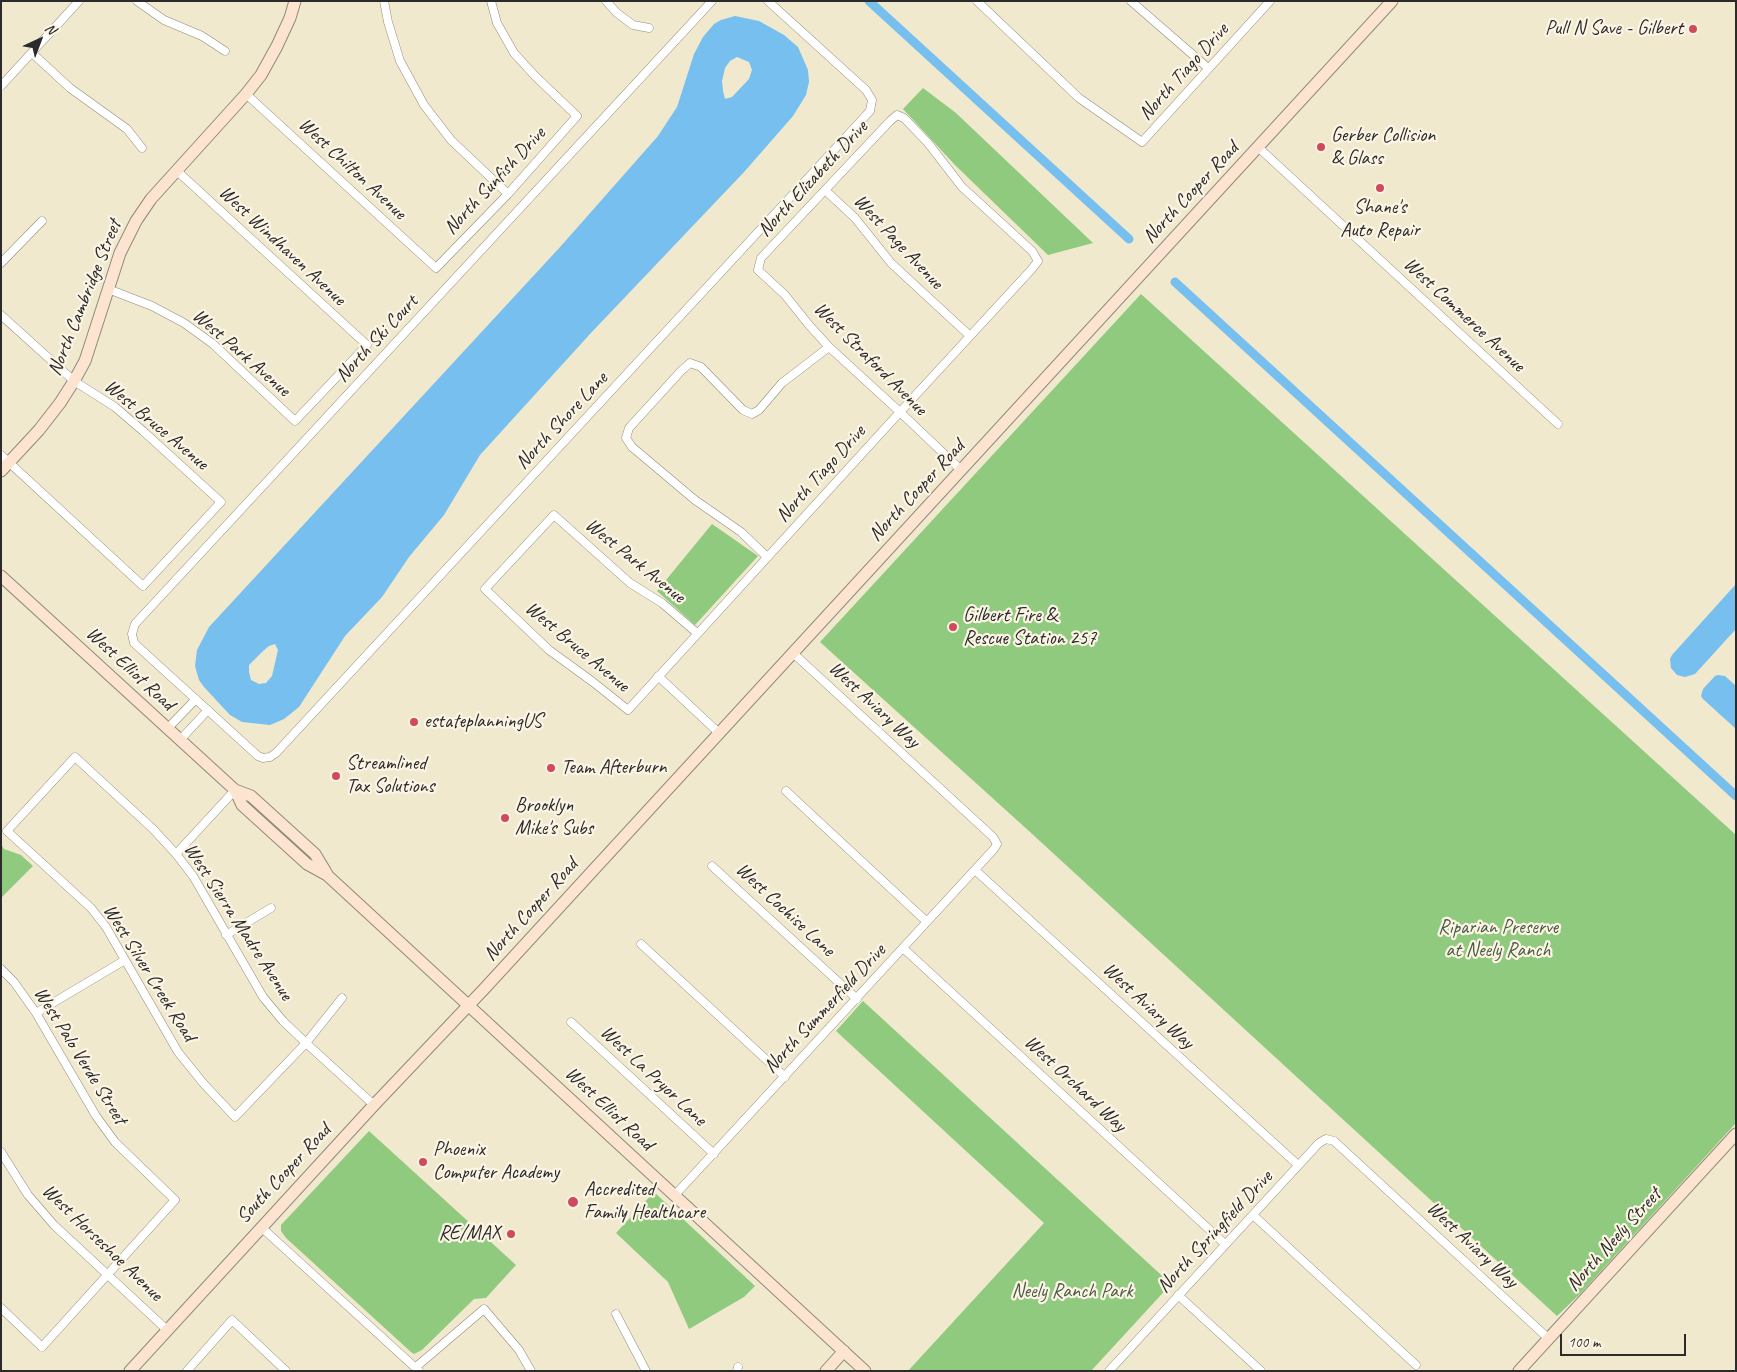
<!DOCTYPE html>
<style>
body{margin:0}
#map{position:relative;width:1737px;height:1372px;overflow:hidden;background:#f0e9ce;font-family:Caveat,sans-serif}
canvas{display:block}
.frame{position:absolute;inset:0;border:2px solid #2b2b2b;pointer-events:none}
.north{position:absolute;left:15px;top:15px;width:50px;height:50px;-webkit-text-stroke:4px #fcf5e5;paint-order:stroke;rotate:43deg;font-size:14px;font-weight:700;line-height:20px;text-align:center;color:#2b2b2b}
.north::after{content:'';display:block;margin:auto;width:18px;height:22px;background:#2b2b2b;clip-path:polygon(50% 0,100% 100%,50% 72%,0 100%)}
.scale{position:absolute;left:1560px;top:1334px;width:126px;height:22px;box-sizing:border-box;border:2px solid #2b2b2b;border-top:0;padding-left:6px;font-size:15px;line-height:18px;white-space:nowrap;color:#2b2b2b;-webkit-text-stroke:4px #fcf5e5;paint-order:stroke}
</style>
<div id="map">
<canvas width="1737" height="1372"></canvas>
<div class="frame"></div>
<div class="north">N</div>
<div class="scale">100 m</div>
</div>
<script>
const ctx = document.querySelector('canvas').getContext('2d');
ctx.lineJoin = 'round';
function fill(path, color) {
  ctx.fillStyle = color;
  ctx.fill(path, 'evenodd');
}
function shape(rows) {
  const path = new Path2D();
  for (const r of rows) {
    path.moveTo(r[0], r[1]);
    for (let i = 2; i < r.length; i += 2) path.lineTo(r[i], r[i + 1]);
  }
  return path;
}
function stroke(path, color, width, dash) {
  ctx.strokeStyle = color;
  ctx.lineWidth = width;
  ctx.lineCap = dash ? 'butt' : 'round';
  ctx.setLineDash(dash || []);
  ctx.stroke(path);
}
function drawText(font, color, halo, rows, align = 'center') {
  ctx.font = font + ' Caveat,sans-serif';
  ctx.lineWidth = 4.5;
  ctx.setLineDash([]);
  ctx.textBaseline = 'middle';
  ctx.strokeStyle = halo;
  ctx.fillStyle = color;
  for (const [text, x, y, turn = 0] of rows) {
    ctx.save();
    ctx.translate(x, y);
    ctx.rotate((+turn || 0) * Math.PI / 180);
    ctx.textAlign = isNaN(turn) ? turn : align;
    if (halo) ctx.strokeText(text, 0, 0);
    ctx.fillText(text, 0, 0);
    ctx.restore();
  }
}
fill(shape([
 [923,88,956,113,1093,243,1048,255,955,165,903,109],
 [1141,294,1736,835,1736,1123,1581,1293,1557,1316,1030,832,820,642],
 [712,524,758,556,695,625,657,591],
 [1,844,4,849,21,855,33,866,1,898],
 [863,1001,1171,1284,1091,1371,908,1371,1044,1223,836,1031],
 [369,1131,516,1265,486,1298,474,1299,422,1350,414,1354,411,1352,286,1238,281,1231,281,1225],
 [654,1192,755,1286,744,1297,689,1329,668,1282,616,1233]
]), '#90ca7e');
fill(shape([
 [735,16,759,21,784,35,798,47,808,70,809,82,806,95,793,116,745,171,590,334,480,455,444,515,409,557,382,597,345,636,299,707,284,719,270,725,242,722,230,715,204,687,199,680,195,666,197,650,209,627,561,246,658,136,677,107,694,54,703,37,714,24,721,20],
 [737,57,749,62,752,70,749,79,732,97,725,99,723,91,722,81,725,68,730,61],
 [275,644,278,650,272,676,266,683,259,684,251,680,249,672,249,665,263,651,269,646],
 [1736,584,1736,629,1695,674,1685,677,1677,675,1671,668,1670,659,1672,655],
 [1718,675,1725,676,1736,686,1736,729,1703,699,1701,696,1703,689,1715,676]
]), '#76bfee');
stroke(shape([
 [130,671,134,667]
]), '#76bfee', 2.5);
stroke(shape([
 [869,1,1129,239],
 [1175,282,1736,796]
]), '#76bfee', 9);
const street = shape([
 [137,1,164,20,202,36,225,51],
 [384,1,388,22,400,61,424,105,451,140,508,194],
 [606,1,617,13,633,25,649,28],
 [712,1,135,624,132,634,134,643,258,756,263,758,270,757,276,753,870,111,872,100,866,90,768,1],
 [977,1,1079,98,1142,142,1270,1],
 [1131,1,1208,68],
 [32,53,70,88,127,129,142,148],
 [1,86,79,1],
 [246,94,436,268,508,194,577,116,535,76,514,53,497,23,491,1],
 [1259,148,1558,424],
 [826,191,855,218,891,263,970,336],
 [1,263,42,221],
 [108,289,152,306,184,323,213,344,295,421,367,345,176,170],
 [1,315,74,381,115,407,143,431,221,502,143,586,1,455],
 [767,557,741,532,695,500,632,447,626,438,629,428,681,371,690,363,701,367,743,410,752,414,759,410,782,383,829,347],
 [697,633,662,603,630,583,554,515,485,589,549,650,593,682,628,710,900,412,1031,270,1038,261,1032,251,962,187,928,143,904,118,897,115,890,121,761,258,758,270,785,295,809,325,829,347,900,412,961,470],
 [658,676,719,733],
 [167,729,196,699],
 [180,740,208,710],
 [786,791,927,922],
 [176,854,235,790],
 [712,866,857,999],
 [975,870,1298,1165],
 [226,935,271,908],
 [641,944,785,1077],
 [903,948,1225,1244],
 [1,969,14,982,36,1013,96,1116,115,1142,175,1200,42,1347,1,1308],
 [342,998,306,1043,235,1117,203,1083,178,1052,106,927,91,908,7,831,75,757,153,829,176,854,193,876,263,997,283,1021,306,1043,374,1105],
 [36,1013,125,960],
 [571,1022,714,1154],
 [1,1152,28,1195,54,1225,166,1329],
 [675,1195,994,849,997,844,993,837,793,653],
 [1253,1215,1416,1365],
 [261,1227,419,1371],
 [1178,1295,1261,1371],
 [616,1314,646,1371],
 [416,1367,484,1309,519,1350,531,1371],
 [187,1371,232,1320,286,1371],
 [737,1371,738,1367],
 [1109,1371,1319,1143,1326,1139,1334,1141,1549,1339]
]);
const secondary = shape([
 [1,471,39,430,60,403,74,381,85,361,120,253,136,221,151,199,246,94,261,75,277,46,290,18,295,1],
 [1,576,235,790,242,805,307,864,327,875,865,1371],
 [235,790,251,796,315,854,327,874],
 [130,1371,374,1105,485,988,1392,1],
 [826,1371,844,1351],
 [1519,1371,1736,1134]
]);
stroke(street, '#8e8a7c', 9);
stroke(secondary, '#8e8a7c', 13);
stroke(street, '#fff', 8);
stroke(secondary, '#fde4d0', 11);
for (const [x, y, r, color] of [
 [1693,29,5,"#d1495b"],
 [1321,147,5,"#d1495b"],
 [1380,188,5,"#d1495b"],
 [953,627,5,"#d1495b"],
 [414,722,5,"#d1495b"],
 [551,768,5,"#d1495b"],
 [336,776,5,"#d1495b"],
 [505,818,5,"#d1495b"],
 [423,1162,5,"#d1495b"],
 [573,1202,6,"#d1495b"],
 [511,1234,5,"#d1495b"]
]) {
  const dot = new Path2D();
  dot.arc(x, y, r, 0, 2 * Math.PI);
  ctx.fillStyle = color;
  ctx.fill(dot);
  stroke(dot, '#fcf5e5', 2);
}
drawText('20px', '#2b2b2b', '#fcf5e5', [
 ["Pull N Save - Gilbert",1683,29,"right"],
 ["Gerber Collision",1331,136],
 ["& Glass",1331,159],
 ["Shane's",1380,208,"center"],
 ["Auto Repair",1380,231,"center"],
 ["Gilbert Fire &",963,616],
 ["Rescue Station 257",963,639],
 ["estateplanningUS",424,722],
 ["Streamlined",346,764],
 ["Tax Solutions",346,787],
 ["Team Afterburn",561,768],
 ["Brooklyn",515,806],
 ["Mike's Subs",515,829],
 ["Phoenix",433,1150],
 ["Computer Academy",433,1173],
 ["Accredited",584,1190],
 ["Family Healthcare",584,1213],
 ["RE/MAX",501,1234,"right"]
], 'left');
drawText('20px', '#2b2b2b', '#fcf5e5', [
 ["North Tiago Drive",1184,72,-48],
 ["West Chilton Avenue",352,169,43],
 ["North Elizabeth Drive",813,179,-47],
 ["North Sunfish Drive",495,181,-47],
 ["North Cooper Road",1191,193,-47],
 ["West Page Avenue",898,242,47],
 ["West Windhaven Avenue",282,246,43],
 ["North Cambridge Street",85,298,-68],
 ["West Commerce Avenue",1464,315,43],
 ["North Ski Court",377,339,-47],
 ["West Park Avenue",241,353,41],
 ["West Straford Avenue",870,359,45],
 ["North Shore Lane",562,421,-47],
 ["West Bruce Avenue",156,425,40],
 ["North Tiago Drive",821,474,-48],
 ["North Cooper Road",917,491,-47],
 ["West Park Avenue",635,561,39],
 ["West Bruce Avenue",577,647,40],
 ["West Elliot Road",130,669,43],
 ["West Aviary Way",874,705,43],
 ["North Cooper Road",531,910,-48],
 ["West Cochise Lane",785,910,43],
 ["West Sierra Madre Avenue",238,922,57],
 ["West Silver Creek Road",149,973,58],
 ["West Aviary Way",1148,1006,43],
 ["North Summerfield Drive",825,1009,-47],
 ["West Palo Verde Street",80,1056,58],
 ["West La Pryor Lane",653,1076,43],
 ["West Orchard Way",1075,1084,43],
 ["West Elliot Road",609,1109,43],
 ["South Cooper Road",284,1174,-47],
 ["North Springfield Drive",1215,1232,-47],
 ["North Neely Street",1614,1240,-48],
 ["West Horseshoe Avenue",102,1243,44],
 ["West Aviary Way",1472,1245,43]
]);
drawText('20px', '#495b44', '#fcf5e5', [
 ["Riparian Preserve",1498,928],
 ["at Neely Ranch",1498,951],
 ["Neely Ranch Park",1072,1292]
]);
</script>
